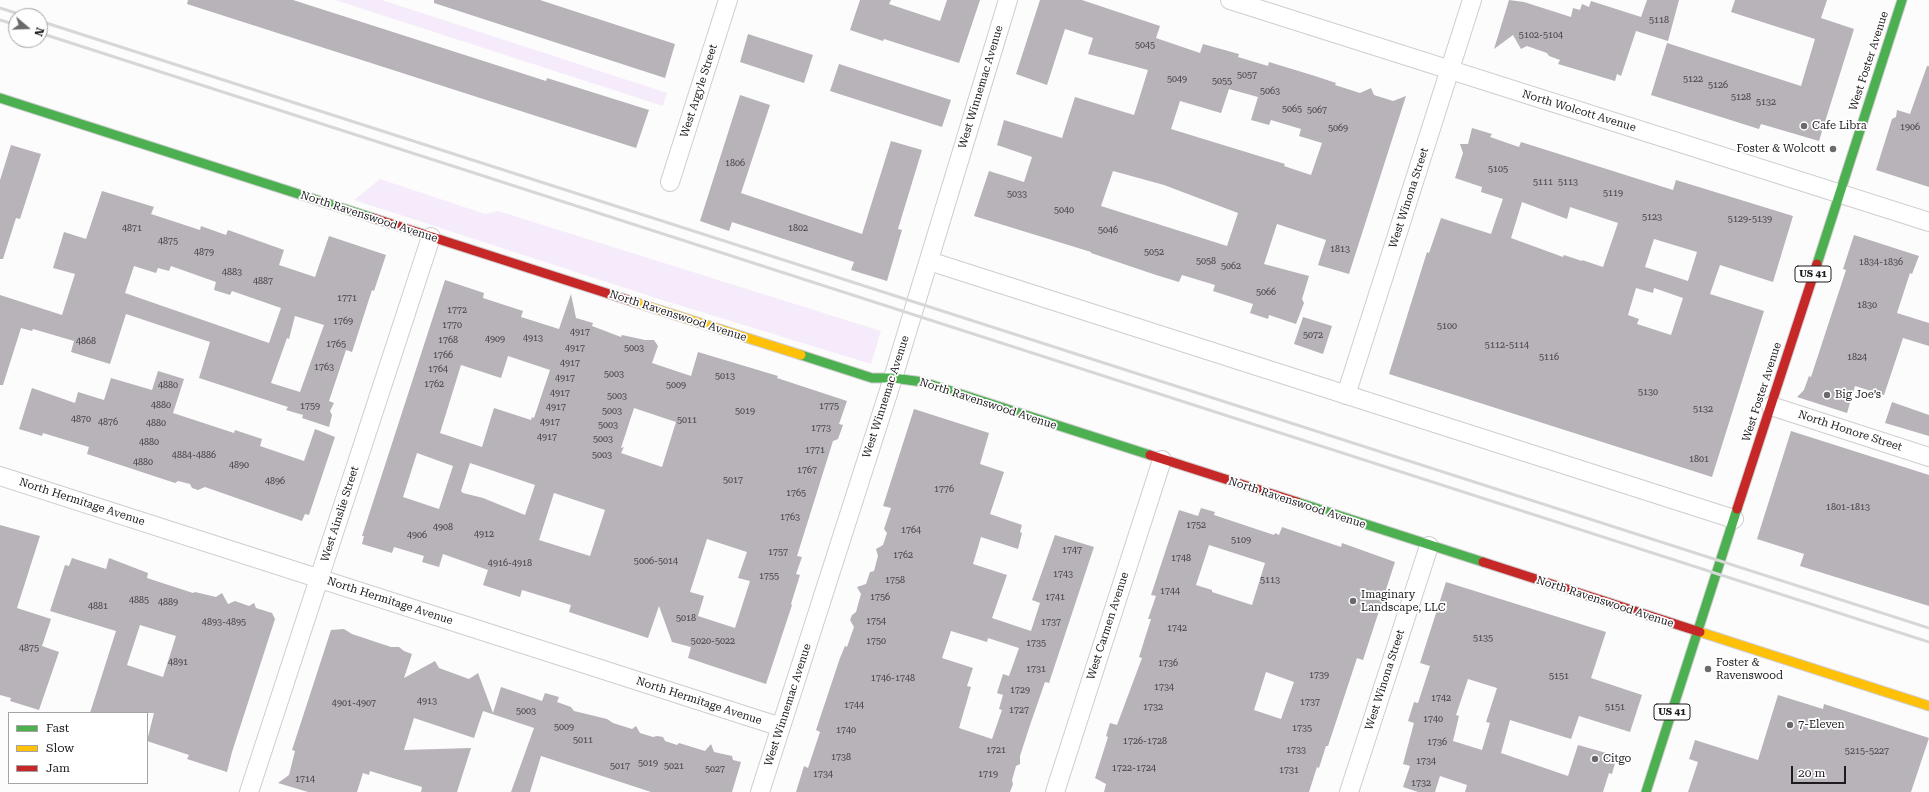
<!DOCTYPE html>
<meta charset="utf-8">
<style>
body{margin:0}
#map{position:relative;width:1929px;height:792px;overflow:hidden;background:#fcfcfc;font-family:"Roboto Serif",serif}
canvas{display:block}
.legend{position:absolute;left:8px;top:712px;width:140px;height:72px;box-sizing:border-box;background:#fff;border:1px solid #a5a3a5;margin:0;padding:5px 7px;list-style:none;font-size:12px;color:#1e1a1f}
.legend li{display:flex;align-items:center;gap:8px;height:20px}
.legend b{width:20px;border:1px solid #a5a3a5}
.north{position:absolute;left:8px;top:8px;width:40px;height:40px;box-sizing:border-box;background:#fff;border:1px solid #a5a3a5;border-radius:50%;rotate:109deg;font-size:11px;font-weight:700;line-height:16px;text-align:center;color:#1e1a1f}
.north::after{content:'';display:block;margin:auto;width:14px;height:18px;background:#6c696c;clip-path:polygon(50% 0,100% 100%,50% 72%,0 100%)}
.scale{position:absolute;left:1791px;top:766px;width:55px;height:18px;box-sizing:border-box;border:2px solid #1e1a1f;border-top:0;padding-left:5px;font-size:12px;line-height:14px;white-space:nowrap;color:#1e1a1f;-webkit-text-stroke:3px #fff;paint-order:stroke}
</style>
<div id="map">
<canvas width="1929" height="792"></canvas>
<ul class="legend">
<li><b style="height:5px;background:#4caf50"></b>Fast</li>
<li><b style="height:5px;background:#ffc107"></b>Slow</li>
<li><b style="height:5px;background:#c62828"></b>Jam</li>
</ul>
<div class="north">N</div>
<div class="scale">20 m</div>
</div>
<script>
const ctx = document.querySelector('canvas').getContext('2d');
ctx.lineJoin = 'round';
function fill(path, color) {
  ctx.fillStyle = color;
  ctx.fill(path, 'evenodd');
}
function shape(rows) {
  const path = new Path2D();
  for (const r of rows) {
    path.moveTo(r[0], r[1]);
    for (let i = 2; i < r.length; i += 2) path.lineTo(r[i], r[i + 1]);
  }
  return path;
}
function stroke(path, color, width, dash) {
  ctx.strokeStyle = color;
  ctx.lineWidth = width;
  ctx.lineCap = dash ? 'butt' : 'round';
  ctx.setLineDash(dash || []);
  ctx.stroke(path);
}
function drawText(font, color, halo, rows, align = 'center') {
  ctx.font = font + ' "Roboto Serif",serif';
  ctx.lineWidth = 3.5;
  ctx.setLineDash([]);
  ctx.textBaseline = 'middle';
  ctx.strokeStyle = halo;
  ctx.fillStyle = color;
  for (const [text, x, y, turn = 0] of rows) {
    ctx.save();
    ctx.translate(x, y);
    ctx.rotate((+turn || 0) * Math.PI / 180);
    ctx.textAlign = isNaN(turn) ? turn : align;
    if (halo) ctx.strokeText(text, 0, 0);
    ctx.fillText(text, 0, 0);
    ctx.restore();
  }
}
fill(shape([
 [335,0,382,0,667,93,663,106],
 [380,179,485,214,498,211,881,331,871,364,659,299,354,200]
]), '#f6ebfa');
fill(shape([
 [188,0,293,0,546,81,547,78,649,110,636,148,187,4],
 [434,0,540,0,675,44,665,78,434,3],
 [860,0,891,0,889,4,940,21,947,0,980,0,959,63,884,39,883,41,850,30],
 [1040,0,1082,0,1160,26,1156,38,1200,53,1203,44,1239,54,1238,57,1268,66,1269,62,1315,76,1336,83,1335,85,1360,93,1371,88,1374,95,1393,101,1406,96,1349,274,1318,265,1326,240,1277,224,1264,264,1309,276,1302,299,1304,303,1296,324,1269,315,1268,319,1250,313,1253,304,1213,291,1215,285,1182,275,1179,282,1156,275,1091,253,1091,252,974,216,989,171,1024,182,1032,157,997,145,1004,120,1062,138,1075,97,1134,115,1148,70,1088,54,1093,38,1065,29,1047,85,1016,74],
 [1229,89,1258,97,1251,120,1269,125,1271,120,1301,129,1299,136,1322,143,1311,175,1284,166,1285,164,1171,129,1180,101,1221,113],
 [1113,171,1164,185,1238,213,1227,246,1101,206],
 [1509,0,1524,2,1571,17,1573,8,1580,10,1582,4,1589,7,1591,1,1641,17,1647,0,1679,0,1668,41,1636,31,1621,76,1617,74,1615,81,1558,64,1560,60,1549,56,1547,53,1527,46,1521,49,1513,35,1494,49],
 [1735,0,1827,0,1821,18,1854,29,1819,141,1761,124,1759,129,1651,95,1667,43,1801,86,1815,39,1731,12],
 [748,34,813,55,804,83,740,62],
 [839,64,951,100,942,127,830,91],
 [1927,66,1929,66,1929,187,1876,170,1892,119,1896,117,1897,110,1910,114],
 [740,95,770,105,741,193,862,234,891,141,922,150,898,229,902,230,887,281,851,270,854,262,732,222,729,231,700,221],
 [1472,128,1492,134,1490,137,1519,147,1521,142,1673,190,1676,180,1793,216,1773,282,1720,265,1710,294,1764,311,1712,477,1389,374,1427,252,1429,253,1441,218,1491,234,1496,219,1503,199,1481,192,1482,187,1455,178,1463,153,1460,144,1468,144],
 [1522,202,1567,219,1570,207,1618,223,1603,267,1582,260,1582,261,1564,255,1563,257,1511,238],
 [1654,239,1697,252,1688,281,1645,267],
 [1636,288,1653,293,1654,288,1683,298,1671,335,1637,324,1639,319,1628,315],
 [11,145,41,154,20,219,16,218,3,259,0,259,0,180],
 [102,191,154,207,151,214,200,230,201,226,226,235,228,230,284,250,279,265,315,277,329,236,386,255,374,291,372,290,352,352,346,350,329,401,334,403,330,411,332,415,329,427,302,418,303,415,286,410,288,407,199,378,210,342,126,314,110,364,71,352,74,341,33,329,32,331,21,328,3,385,0,385,0,295,62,315,75,274,53,268,64,232,86,239],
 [134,266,156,273,158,268,169,271,171,266,216,282,214,290,230,295,232,291,281,308,269,343,125,293],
 [295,316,324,325,300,392,271,383,287,338,289,339],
 [1854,235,1919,256,1912,274,1910,273,1897,313,1929,323,1929,346,1903,338,1884,395,1855,386,1847,413,1797,397,1804,390,1809,376,1811,377,1846,270,1843,269],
 [445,280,484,293,483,298,523,311,521,317,559,329,571,294,576,318,593,323,592,326,621,337,622,335,645,340,654,340,658,346,652,363,691,376,698,352,778,376,777,378,847,401,839,424,843,425,838,439,833,441,797,556,802,557,796,574,800,575,791,604,792,605,766,684,688,658,691,647,672,642,659,606,648,638,569,612,571,605,522,590,520,597,483,585,488,570,443,554,439,567,422,562,424,556,394,547,392,553,362,544,364,536,362,536],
 [508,356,550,370,534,418,532,417,531,420,494,408,482,447,440,433,461,365,501,378],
 [634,408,676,422,662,467,621,453,624,447,621,448],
 [417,453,453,466,439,509,403,497],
 [470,463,535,485,525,515,483,498,463,493,461,491],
 [554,493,605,510,590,556,539,540],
 [707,539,747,552,738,578,750,581,735,628,698,616,704,596,690,592],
 [1303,317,1332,326,1323,354,1294,344],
 [158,371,184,379,173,413,234,433,235,430,262,439,260,446,304,461,315,429,335,437,309,515,305,514,302,521,205,487,198,490,192,488,190,484,178,481,175,483,87,454,89,447,43,433,42,436,19,429,32,388,75,403,78,392,104,400,111,378,152,390],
 [1892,402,1929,415,1929,436,1885,423],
 [914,409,989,433,980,464,1004,472,990,514,1022,525,1020,532,1022,533,1018,549,981,537,973,564,1007,575,992,618,1031,631,1040,603,1032,600,1055,535,1094,547,1088,565,1049,683,1045,682,1030,725,1020,756,1020,764,1016,766,1012,780,1013,784,1010,792,796,792,804,766,808,768,820,732,816,730,840,658,845,646,847,647,854,627,850,620,852,615,856,612,861,594,857,587,866,584,870,572,874,571,878,556,876,549,883,545,887,533,884,529,891,508,883,506],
 [951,631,987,642,988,638,1019,648,1009,676,1003,674,997,693,1003,695,999,709,1002,710,992,739,959,728,971,687,967,686,973,668,942,658],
 [1791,431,1929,475,1929,606,1800,566,1804,554,1757,539],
 [1201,508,1215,512,1214,515,1274,535,1275,533,1279,535,1282,527,1341,547,1342,543,1395,562,1363,660,1357,658,1328,746,1326,746,1319,768,1317,767,1309,792,1104,792,1106,784,1095,778,1108,737,1106,736,1110,723,1117,725,1142,658,1139,657,1151,619,1148,619,1156,596,1151,595,1179,510,1198,516],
 [1209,545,1265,563,1252,605,1212,592,1212,590,1196,585],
 [1266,672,1294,682,1281,719,1254,710],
 [0,525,40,536,17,608,51,619,42,646,59,652,39,710,10,701,11,698,0,695],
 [72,558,106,569,109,558,148,573,147,578,193,593,195,592,216,597,222,593,228,604,235,601,249,606,254,603,256,608,272,613,275,619,232,752,227,772,187,759,189,755,147,741,154,713,90,713,116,631,50,611,65,565,69,566],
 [140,625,176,636,163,677,127,665],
 [1446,582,1606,632,1591,678,1642,695,1630,732,1579,716,1571,739,1510,720,1501,753,1568,776,1578,745,1617,756,1612,774,1609,773,1603,792,1465,792,1467,785,1440,776,1435,792,1418,792,1403,787,1410,766,1403,764,1414,723,1408,721,1414,702,1418,703,1430,666,1420,663],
 [1468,679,1497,688,1486,722,1490,723,1482,750,1453,741,1459,716,1456,715],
 [344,629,352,634,391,647,399,647,404,651,412,654,404,678,435,661,439,668,469,679,478,673,493,713,501,687,542,701,545,693,559,697,557,702,571,707,574,711,607,719,613,723,632,729,636,726,640,733,653,737,657,736,663,737,665,741,677,745,679,743,705,751,711,744,714,752,732,756,733,760,741,762,732,792,651,792,541,756,530,792,511,792,534,728,483,711,474,738,414,718,404,750,471,748,457,792,421,792,422,787,370,771,369,775,363,773,357,792,308,792,278,783,289,775,295,751,292,750,331,630],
 [1778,695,1823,709,1824,704,1929,738,1911,792,1688,792,1698,762,1689,759,1695,740,1758,760]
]), '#b7b3b9');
const street = shape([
 [1230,0,1929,222],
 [670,182,728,0],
 [929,261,1734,519],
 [1346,395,1472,0],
 [1771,406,1929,457],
 [0,476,781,727],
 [249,792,431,237],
 [760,792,893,378,1008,0],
 [1055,792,1162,460],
 [1349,792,1429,546]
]);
const fast = shape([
 [0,98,373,218],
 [1817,264,1902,0],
 [801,355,872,378,893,378,923,382,1150,455],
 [1297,502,1483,562],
 [1646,792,1737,509]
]);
const slow = shape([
 [631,301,801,355],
 [1700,632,1929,706]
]);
const jam = shape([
 [373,218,631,301],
 [1150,455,1297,502],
 [1737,509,1817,264],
 [1483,562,1700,632]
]);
stroke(street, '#cfcdcf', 20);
stroke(fast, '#cfcdcf', 11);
stroke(slow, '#cfcdcf', 11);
stroke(jam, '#cfcdcf', 11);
stroke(street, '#fff', 18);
stroke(fast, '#4caf50', 9);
stroke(slow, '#ffc107', 9);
stroke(jam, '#c62828', 9);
stroke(shape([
 [0,8,25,16],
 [0,20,16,25],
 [40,21,1929,628],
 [40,33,1929,642]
]), '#d8d7d8', 3);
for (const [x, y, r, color] of [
 [1804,126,4,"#6c696c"],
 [1833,149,4,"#6c696c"],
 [1827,395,4,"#6c696c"],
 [1353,601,4,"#6c696c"],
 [1708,669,4,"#6c696c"],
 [1790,725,4,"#6c696c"],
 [1595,759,4,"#6c696c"]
]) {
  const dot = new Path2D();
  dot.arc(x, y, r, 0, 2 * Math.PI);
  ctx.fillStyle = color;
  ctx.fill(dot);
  stroke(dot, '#fff', 1.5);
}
drawText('9px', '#444046', null, [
 ["5118",1659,20],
 ["5102-5104",1541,35],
 ["5045",1145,45],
 ["5057",1247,75],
 ["5049",1177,79],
 ["5122",1693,79],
 ["5055",1222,81],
 ["5126",1718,85],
 ["5063",1270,91],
 ["5128",1741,97],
 ["5132",1766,102],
 ["5065",1292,109],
 ["5067",1317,110],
 ["1906",1910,127],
 ["5069",1338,128],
 ["1806",735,163],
 ["5105",1498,169],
 ["5111",1543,182],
 ["5113",1568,182],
 ["5119",1613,193],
 ["5033",1017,194],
 ["5040",1064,210],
 ["5123",1652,217],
 ["5129-5139",1750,219],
 ["4871",132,228],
 ["1802",798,228],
 ["5046",1108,230],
 ["4875",168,241],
 ["1813",1340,249],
 ["4879",204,252],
 ["5052",1154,252],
 ["5058",1206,261],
 ["1834-1836",1881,262],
 ["5062",1231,266],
 ["4883",232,272],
 ["4887",263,281],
 ["5066",1266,292],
 ["1771",347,298],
 ["1830",1867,305],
 ["1772",457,310],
 ["1769",343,321],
 ["1770",452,325],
 ["5100",1447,326],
 ["4917",580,332],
 ["5072",1313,335],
 ["4913",533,338],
 ["4909",495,339],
 ["1768",448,340],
 ["4868",86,341],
 ["1765",336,344],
 ["5112-5114",1507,345],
 ["4917",575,348],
 ["5003",634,348],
 ["1766",443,355],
 ["5116",1549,357],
 ["1824",1857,357],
 ["4917",570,363],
 ["1763",324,367],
 ["1764",438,369],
 ["5003",614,374],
 ["5013",725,376],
 ["4917",565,378],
 ["1762",434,384],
 ["4880",168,385],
 ["5009",676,385],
 ["5130",1648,392],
 ["4917",560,393],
 ["5003",617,396],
 ["4880",161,405],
 ["1759",310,406],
 ["1775",829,406],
 ["4917",556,407],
 ["5132",1703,409],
 ["5003",612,411],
 ["5019",745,411],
 ["4870",81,419],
 ["5011",687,420],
 ["4876",108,422],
 ["4917",550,422],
 ["4880",156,423],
 ["5003",608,425],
 ["1773",821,428],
 ["4917",547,437],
 ["5003",603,439],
 ["4880",149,442],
 ["1771",815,450],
 ["4884-4886",194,455],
 ["5003",602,455],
 ["1801",1699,459],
 ["4880",143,462],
 ["4890",239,465],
 ["1767",807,470],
 ["5017",733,480],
 ["4896",275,481],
 ["1776",944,489],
 ["1765",796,493],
 ["1801-1813",1848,507],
 ["1763",790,517],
 ["1752",1196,525],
 ["4908",443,527],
 ["1764",911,530],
 ["4912",484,534],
 ["4906",417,535],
 ["5109",1241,540],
 ["1747",1072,550],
 ["1757",778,552],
 ["1762",903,555],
 ["1748",1181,558],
 ["5006-5014",656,561],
 ["4916-4918",510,563],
 ["1743",1063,574],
 ["1755",769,576],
 ["1758",895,580],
 ["5113",1270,580],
 ["1744",1170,591],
 ["1756",880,597],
 ["1741",1055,597],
 ["4885",139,600],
 ["4889",168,602],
 ["4881",98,606],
 ["5018",686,618],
 ["1754",876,621],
 ["4893-4895",224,622],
 ["1737",1051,622],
 ["1742",1177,628],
 ["5135",1483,638],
 ["5020-5022",713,641],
 ["1750",876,641],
 ["1735",1036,643],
 ["4875",29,648],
 ["4891",178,662],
 ["1736",1168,663],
 ["1731",1036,669],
 ["1739",1319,675],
 ["5151",1559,676],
 ["1746-1748",893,678],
 ["1734",1164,687],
 ["1729",1020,690],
 ["1742",1441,698],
 ["4913",427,701],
 ["1737",1310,702],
 ["4901-4907",354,703],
 ["1744",854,705],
 ["1732",1153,707],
 ["5151",1615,707],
 ["1727",1019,710],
 ["5003",526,711],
 ["1740",1433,719],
 ["5009",564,727],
 ["1735",1302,728],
 ["1740",846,730],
 ["5011",583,740],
 ["1726-1728",1145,741],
 ["1736",1437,742],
 ["1721",996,750],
 ["1733",1296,750],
 ["5215-5227",1867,751],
 ["1738",841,757],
 ["1734",1426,761],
 ["5019",648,763],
 ["5017",620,766],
 ["5021",674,766],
 ["1722-1724",1134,768],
 ["5027",715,769],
 ["1731",1289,770],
 ["1734",823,774],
 ["1719",988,774],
 ["1714",305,779],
 ["1732",1421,783]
]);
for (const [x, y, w] of [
 [1813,274,36],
 [1672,712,36]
]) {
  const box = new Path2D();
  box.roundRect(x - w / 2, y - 8, w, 16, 3);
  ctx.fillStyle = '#fff';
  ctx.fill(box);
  stroke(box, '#1e1a1f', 1);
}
drawText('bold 10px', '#1e1a1f', null, [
 ["US 41",1813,274],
 ["US 41",1672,712]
]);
drawText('11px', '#1e1a1f', '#fff', [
 ["West Foster Avenue",1869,61,-72],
 ["West Winnemac Avenue",981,87,-73],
 ["West Argyle Street",699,91,-72],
 ["North Wolcott Avenue",1579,111,17],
 ["West Winona Street",1409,198,-72],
 ["North Ravenswood Avenue",369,217,18],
 ["North Ravenswood Avenue",678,316,18],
 ["West Foster Avenue",1762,392,-72],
 ["West Winnemac Avenue",886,397,-72],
 ["North Ravenswood Avenue",988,404,18],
 ["North Honore Street",1850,431,18],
 ["North Hermitage Avenue",82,502,18],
 ["North Ravenswood Avenue",1297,503,18],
 ["West Ainslie Street",340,514,-72],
 ["North Hermitage Avenue",390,601,18],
 ["North Ravenswood Avenue",1605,602,18],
 ["West Carmen Avenue",1108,626,-72],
 ["West Winona Street",1385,680,-72],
 ["North Hermitage Avenue",699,701,18],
 ["West Winnemac Avenue",788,705,-72]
]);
drawText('11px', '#1e1a1f', '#fff', [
 ["Cafe Libra",1812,126],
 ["Foster & Wolcott",1825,149,"right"],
 ["Big Joe’s",1835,395],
 ["Imaginary",1361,595],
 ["Landscape, LLC",1361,608],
 ["Foster &",1716,663],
 ["Ravenswood",1716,676],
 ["7-Eleven",1798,725],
 ["Citgo",1603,759]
], 'left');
</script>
